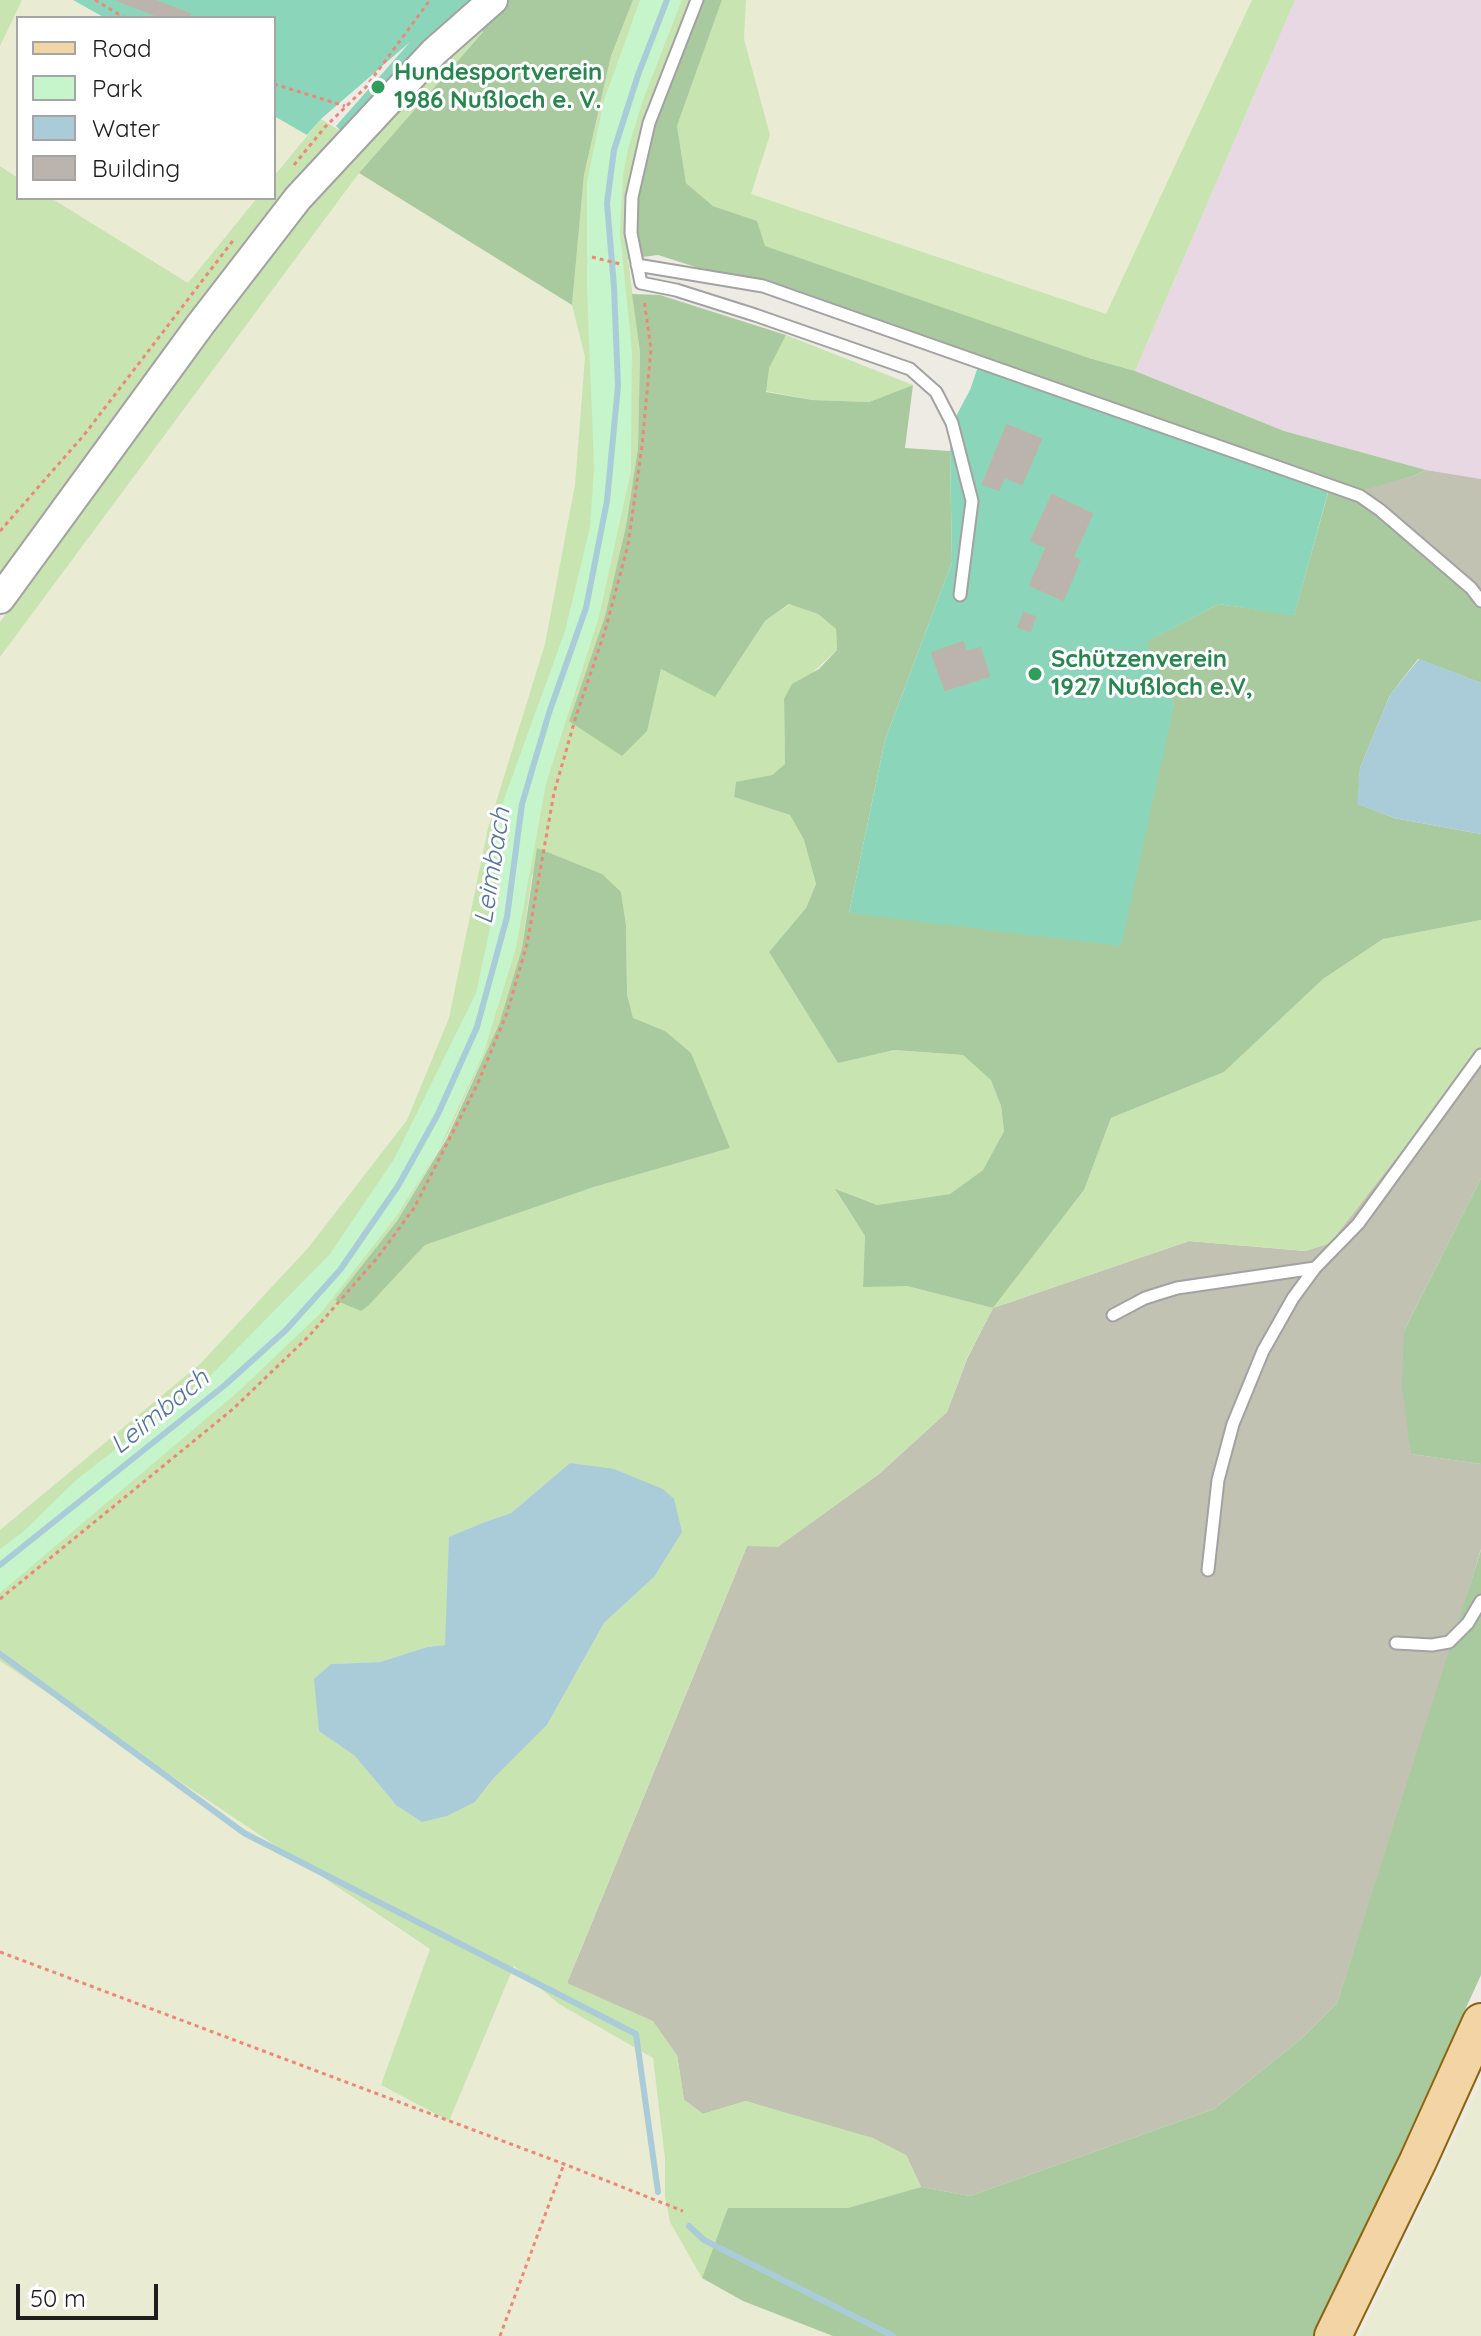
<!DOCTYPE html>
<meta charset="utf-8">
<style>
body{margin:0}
#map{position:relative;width:1481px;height:2336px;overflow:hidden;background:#eeebe5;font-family:Quicksand,sans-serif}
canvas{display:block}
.legend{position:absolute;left:16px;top:16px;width:260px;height:184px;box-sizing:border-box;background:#fff;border:2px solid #a5a5a5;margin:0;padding:10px 14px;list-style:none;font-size:24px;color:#1e1e1e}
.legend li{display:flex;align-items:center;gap:16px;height:40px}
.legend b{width:40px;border:2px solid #a5a5a5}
.scale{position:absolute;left:16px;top:2284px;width:142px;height:36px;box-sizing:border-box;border:4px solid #1e1e1e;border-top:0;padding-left:10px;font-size:24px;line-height:28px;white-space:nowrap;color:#1e1e1e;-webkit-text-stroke:6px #fff;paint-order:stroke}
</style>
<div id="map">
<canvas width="1481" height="2336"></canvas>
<ul class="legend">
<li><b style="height:10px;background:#f3d4a5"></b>Road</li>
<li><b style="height:22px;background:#c6f4cb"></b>Park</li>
<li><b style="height:22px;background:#aaccd8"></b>Water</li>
<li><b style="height:22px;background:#bbb4ae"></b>Building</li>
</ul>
<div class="scale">50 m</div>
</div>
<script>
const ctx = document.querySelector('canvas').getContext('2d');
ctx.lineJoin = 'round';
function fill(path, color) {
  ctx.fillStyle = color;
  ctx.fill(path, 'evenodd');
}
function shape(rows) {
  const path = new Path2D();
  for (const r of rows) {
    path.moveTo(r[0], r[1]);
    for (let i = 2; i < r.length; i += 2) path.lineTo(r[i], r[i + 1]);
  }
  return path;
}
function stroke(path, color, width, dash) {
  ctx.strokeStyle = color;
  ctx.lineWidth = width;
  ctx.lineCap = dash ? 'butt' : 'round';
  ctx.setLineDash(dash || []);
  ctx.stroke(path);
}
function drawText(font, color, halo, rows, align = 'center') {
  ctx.font = font + ' Quicksand,sans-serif';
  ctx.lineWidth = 6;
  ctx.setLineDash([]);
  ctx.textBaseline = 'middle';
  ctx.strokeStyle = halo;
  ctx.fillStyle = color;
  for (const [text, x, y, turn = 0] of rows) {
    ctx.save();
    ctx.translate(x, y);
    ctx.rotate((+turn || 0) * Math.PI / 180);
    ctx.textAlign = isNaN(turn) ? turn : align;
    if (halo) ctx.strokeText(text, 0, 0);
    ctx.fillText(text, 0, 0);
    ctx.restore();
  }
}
fill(shape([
 [1295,0,1481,0,1481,479,1426,470,1284,431,1135,371]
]), '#e7d8e3');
fill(shape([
 [1426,470,1481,479,1481,609,1465,590,1364,489,1413,476],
 [1481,1049,1481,1178,1404,1331,1411,1454,1481,1464,1481,1549,1445,1668,1337,2003,1301,2039,1214,2109,970,2196,921,2187,906,2155,746,2101,703,2114,684,2100,677,2055,567,1983,747,1546,778,1546,879,1474,947,1412,967,1359,993,1308,1189,1241,1305,1251,1330,1243]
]), '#c1c2b2');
fill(shape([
 [22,0,72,0,103,18,18,18,18,178,0,166,0,46],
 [746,0,1252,0,1107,315,751,194,770,135,744,39],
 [274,116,307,135,274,176],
 [359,173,572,305,585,357,575,485,545,644,488,828,449,1018,407,1120,308,1248,201,1363,0,1530,0,657],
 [51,198,257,198,188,283],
 [0,1661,430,1950,382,2086,449,2121,514,1966,559,2004,653,2058,665,2159,665,2196,670,2222,702,2278,743,2301,833,2336,0,2336],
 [1481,2082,1481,2336,1360,2336]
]), '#e9ebd2');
fill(shape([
 [0,0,22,0,0,46],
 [633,0,690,0,677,32,627,212,628,259,640,352,638,448,626,526,605,616,569,721,655,689,661,669,715,696,765,621,790,604,818,614,836,629,837,650,784,699,785,764,772,775,736,783,734,797,790,815,804,840,816,884,806,908,769,952,838,1062,894,1050,963,1055,991,1079,1001,1106,1004,1131,983,1170,950,1194,877,1205,836,1191,865,1236,863,1286,907,1286,993,1308,1084,1190,1111,1118,1224,1072,1323,979,1383,939,1481,920,1481,1049,1330,1243,1306,1251,1189,1241,993,1308,967,1358,947,1412,879,1474,778,1547,747,1546,567,1983,653,2021,677,2055,684,2100,703,2114,746,2101,873,2138,906,2155,921,2187,849,2208,729,2208,702,2278,670,2222,665,2196,665,2159,653,2058,559,2004,514,1966,449,2121,381,2085,430,1949,0,1661,0,1530,201,1363,308,1248,407,1120,449,1018,488,828,545,644,575,485,585,357,572,305,584,175,611,56],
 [532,875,621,893,626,925,627,994,633,1019,665,1031,730,1148,594,1187,425,1245,369,1305,336,1300,397,1221,446,1138,499,1024,522,948],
 [570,1463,654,1577,604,1623,547,1725,493,1779,475,1802,396,1805,354,1755,331,1664,380,1662,427,1647,446,1645,450,1537,482,1523,511,1513],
 [722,0,746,0,744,39,770,135,751,194,1106,314,1252,0,1295,0,1135,371,1089,358,764,246,756,221,713,206,686,183,677,126],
 [479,24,483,32,359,173,0,657,0,622,228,306,324,186],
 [321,119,342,132,286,189,224,268,87,460,0,575,0,166,18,178,18,198,51,198,188,283,257,198,274,198,274,176],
 [786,335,913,385,869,402,812,400,765,391,768,368]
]), '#c8e4b0');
fill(shape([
 [509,0,633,0,611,56,584,175,572,305,359,173,483,32,479,24],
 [690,0,722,0,677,126,686,183,713,206,757,221,765,246,1089,358,1135,371,1284,431,1426,470,1413,476,1364,490,1465,590,1481,609,1481,683,1418,659,1390,695,1360,768,1358,804,1394,818,1481,834,1481,920,1383,939,1323,979,1224,1072,1111,1118,1084,1190,993,1308,907,1286,863,1287,865,1236,835,1189,877,1205,950,1194,983,1170,1004,1131,1001,1106,991,1080,963,1055,894,1050,838,1063,769,952,806,908,816,884,804,840,790,815,734,797,736,782,772,775,785,764,784,699,792,684,819,669,837,650,836,629,818,614,789,604,765,621,715,697,661,669,647,731,622,756,569,721,605,616,626,526,638,448,640,352,632,294,660,295,786,335,769,368,766,392,812,400,869,402,913,385,905,448,950,451,952,562,885,740,849,913,1174,705,1145,642,1219,604,1294,615,1332,479,981,358,658,255,628,259,627,212,651,107],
 [537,848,602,874,621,892,626,925,627,994,633,1018,665,1031,691,1053,730,1148,594,1187,425,1245,369,1305,361,1311,335,1300,397,1221,447,1138,499,1024,522,948],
 [1481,1178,1481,1464,1411,1454,1402,1386,1404,1331],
 [1481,1550,1481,1975,1364,2232,1314,2336,833,2336,743,2301,702,2278,728,2208,848,2208,921,2187,970,2196,1214,2109,1301,2039,1337,2003]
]), '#a9ca9e');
fill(shape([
 [640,0,682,0,643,100,628,149,623,175,620,232,632,351,631,471,599,617,546,784,516,948,483,1055,437,1153,396,1217,321,1313,239,1391,0,1593,0,1549,24,1531,76,1480,209,1377,330,1254,394,1159,476,993,499,886,496,821,565,631,590,527,594,467,587,290,587,182,604,100]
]), '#c6f4cb');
fill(shape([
 [73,0,475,0,342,132,336,126,410,42,321,119,307,135,274,116,274,18,105,18],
 [981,358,1332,478,1294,616,1219,604,1146,642,1174,705,1121,946,849,913,885,740,952,562,950,451,954,420,970,390]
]), '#8bd6bb');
fill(shape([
 [1419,659,1481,683,1481,834,1394,818,1357,804,1360,768,1390,695],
 [570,1463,614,1469,663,1489,674,1499,682,1532,654,1577,604,1623,547,1725,493,1779,475,1802,447,1816,422,1822,396,1805,354,1755,319,1731,314,1679,331,1664,380,1662,427,1647,445,1645,449,1537,482,1523,511,1513]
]), '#aaccd8');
stroke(shape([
 [0,1565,225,1385,286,1330,340,1270,398,1186,438,1114,477,1027,507,917,522,804,549,713,586,608,607,501,618,386,614,287,607,203,614,150,638,75,667,0],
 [0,1654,244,1833,636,2034,658,2192],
 [689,2226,704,2240,893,2336]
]), '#aaccd8', 6);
const building = shape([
 [117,0,153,0,190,14,188,18,163,18,117,0],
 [1007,425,1041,439,1022,484,1004,477,999,490,983,484,1007,425],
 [1052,495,1092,514,1073,557,1031,541,1052,495],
 [1047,547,1080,560,1063,600,1030,585,1047,547],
 [1024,613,1035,617,1030,631,1018,627,1024,613],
 [963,642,966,652,980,648,989,676,945,690,932,653,963,642]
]);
fill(building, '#bbb4ae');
stroke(building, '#beb3a9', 2);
const service = shape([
 [697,0,649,123,632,197,631,233,641,283,676,290,755,315,910,369,936,392,952,423,972,501,960,595],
 [637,265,763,286,1360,496,1380,510,1471,588,1481,601],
 [1113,1315,1145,1298,1177,1288,1315,1268],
 [1208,1570,1218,1480,1233,1424,1263,1351,1293,1298,1315,1268,1358,1224,1481,1055],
 [1396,1643,1432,1645,1449,1642,1468,1623,1481,1601]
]);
const tertiary = shape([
 [0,599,200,325,298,198,434,52,493,0]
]);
const primary = shape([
 [1333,2336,1418,2161,1481,2022]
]);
stroke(service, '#a2a2a2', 15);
stroke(tertiary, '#a2a2a2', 32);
stroke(primary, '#8a650e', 40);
stroke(shape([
 [95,0,125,18],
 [274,84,345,106],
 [294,165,325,127,366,87,430,0],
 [592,257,620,264],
 [0,531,84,435,235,238],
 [0,1599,233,1409,309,1336,378,1257,414,1208,477,1085,507,1013,527,944,554,793,576,716,605,631,628,545,642,446,651,349,644,299],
 [0,1952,564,2164,683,2211],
 [500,2336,564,2164]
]), '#ed8778', 3, [4, 4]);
stroke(service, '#fff', 11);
stroke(tertiary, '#fff', 28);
stroke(primary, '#f3d4a5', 36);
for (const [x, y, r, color] of [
 [378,87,8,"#2e9e5b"],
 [1035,674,8,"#2e9e5b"]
]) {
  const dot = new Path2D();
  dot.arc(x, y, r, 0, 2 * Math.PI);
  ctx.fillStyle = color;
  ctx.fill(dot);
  stroke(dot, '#fff', 3);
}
drawText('bold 24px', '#27864d', '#fff', [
 ["Hundesportverein",394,73],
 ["1986 Nußloch e. V.",394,101],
 ["Schützenverein",1051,660],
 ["1927 Nußloch e.V,",1051,688]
], 'left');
drawText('italic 26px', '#51759e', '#fff', [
 ["Leimbach",493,866,-81],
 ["Leimbach",160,1412,-39]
]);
</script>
